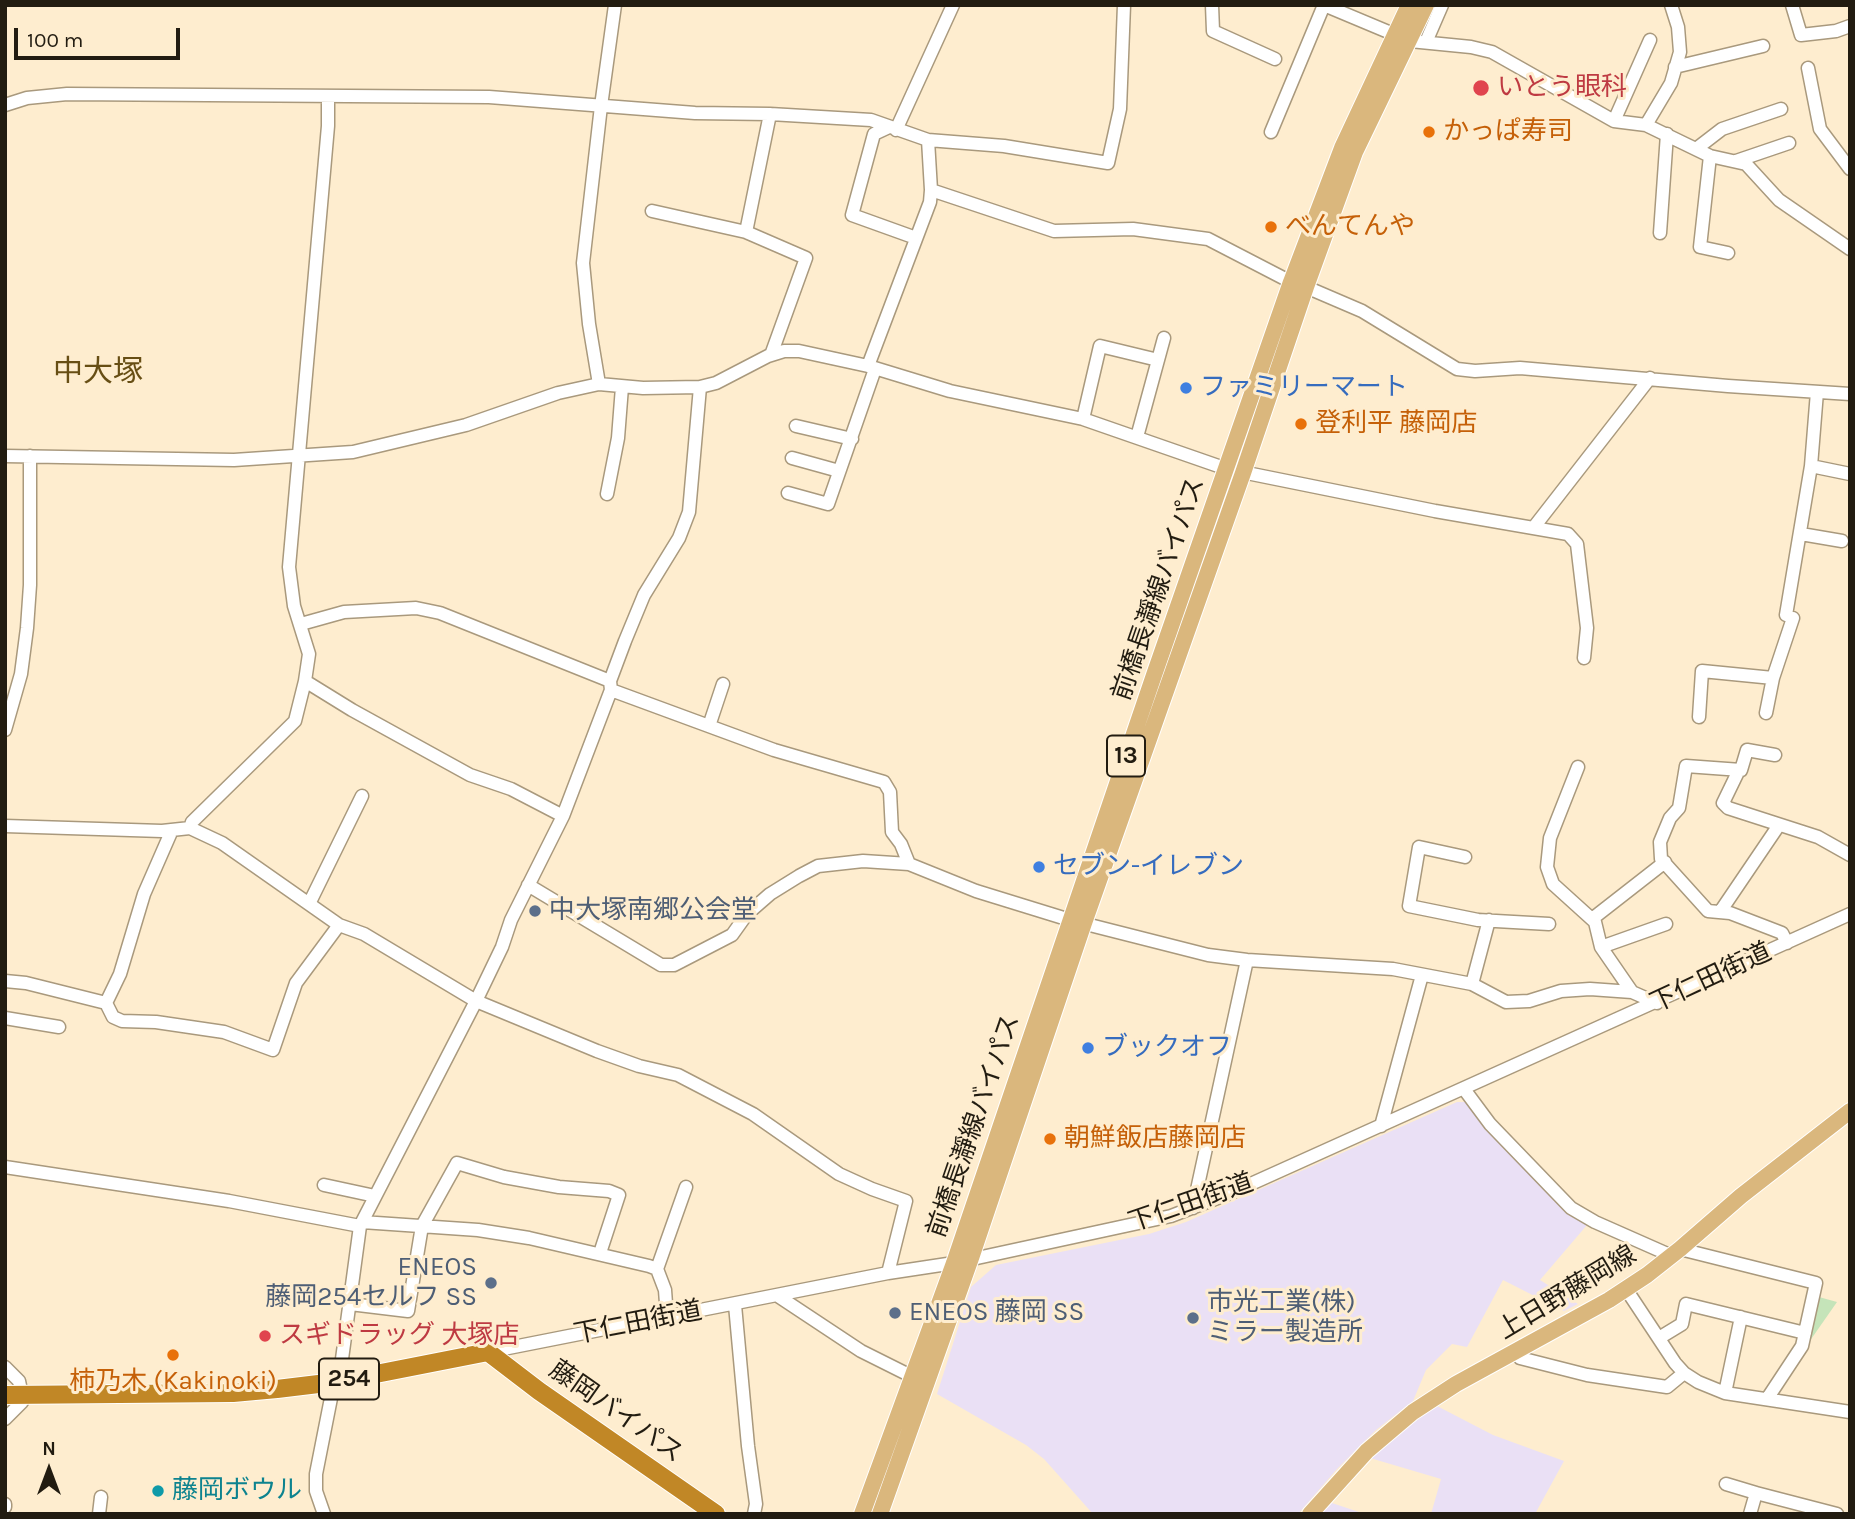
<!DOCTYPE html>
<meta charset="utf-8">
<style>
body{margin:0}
#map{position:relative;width:1855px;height:1519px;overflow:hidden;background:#feedcf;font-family:Karla,sans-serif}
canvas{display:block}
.frame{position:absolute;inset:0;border:7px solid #221c11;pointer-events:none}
.north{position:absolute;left:14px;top:1435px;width:70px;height:70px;-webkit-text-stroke:5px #feedcf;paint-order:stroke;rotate:0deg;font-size:19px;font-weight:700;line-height:28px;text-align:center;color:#221c11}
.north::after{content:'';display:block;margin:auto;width:24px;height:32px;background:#221c11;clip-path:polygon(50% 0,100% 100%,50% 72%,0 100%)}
.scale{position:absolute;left:14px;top:28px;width:166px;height:32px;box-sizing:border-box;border:4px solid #221c11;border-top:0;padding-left:9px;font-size:21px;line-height:24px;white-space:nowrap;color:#221c11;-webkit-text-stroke:5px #feedcf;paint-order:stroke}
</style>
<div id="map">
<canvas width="1855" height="1519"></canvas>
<div class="frame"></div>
<div class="north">N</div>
<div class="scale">100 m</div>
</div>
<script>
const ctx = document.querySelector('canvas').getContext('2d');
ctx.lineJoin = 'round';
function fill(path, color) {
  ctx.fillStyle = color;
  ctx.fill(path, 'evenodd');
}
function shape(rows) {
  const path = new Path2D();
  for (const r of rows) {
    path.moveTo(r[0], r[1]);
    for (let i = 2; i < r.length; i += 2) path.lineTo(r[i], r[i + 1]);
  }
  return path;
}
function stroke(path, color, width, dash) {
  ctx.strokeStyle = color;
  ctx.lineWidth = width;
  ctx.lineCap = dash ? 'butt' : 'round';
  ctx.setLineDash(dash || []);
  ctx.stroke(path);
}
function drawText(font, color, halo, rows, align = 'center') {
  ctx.font = font + ' Karla,"Noto Sans JP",sans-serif';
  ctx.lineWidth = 6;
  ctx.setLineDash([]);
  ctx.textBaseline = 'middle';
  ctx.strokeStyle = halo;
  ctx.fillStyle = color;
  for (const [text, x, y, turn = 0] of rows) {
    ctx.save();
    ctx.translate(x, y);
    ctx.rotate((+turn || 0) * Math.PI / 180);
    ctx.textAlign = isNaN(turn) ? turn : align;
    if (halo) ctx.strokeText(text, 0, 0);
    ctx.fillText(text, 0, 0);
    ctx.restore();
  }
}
fill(shape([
 [1457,1102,1465,1102,1492,1134,1569,1213,1587,1225,1540,1280,1578,1304,1564,1311,1503,1280,1467,1347,1452,1344,1426,1370,1413,1401,1376,1430,1337,1469,1298,1514,1093,1514,1044,1459,1026,1445,937,1394,971,1287,996,1265,1149,1234,1186,1222],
 [1437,1406,1493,1435,1564,1461,1535,1514,1431,1514,1441,1479,1370,1458,1404,1429],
 [1329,1502,1365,1514,1319,1514]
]), '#eae0f5');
fill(shape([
 [1819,1297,1837,1302,1807,1345]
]), '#c5e4b9');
const minor = shape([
 [1212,5,1213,31,1275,59],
 [1792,5,1801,35,1836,31,1850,26],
 [1426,42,1442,5],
 [1675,67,1763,46],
 [1808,68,1820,129,1850,169],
 [5,105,27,98,67,94,489,97,695,113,770,114,871,120,928,140,931,190,930,202,868,366],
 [770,114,746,232,806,258,771,355],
 [1614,121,1650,40],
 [1646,125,1671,83,1680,52,1678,27,1671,5],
 [889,127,874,134,852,215,916,238],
 [896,130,953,5],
 [1271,132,1324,5,1410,41,1471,47,1492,52,1614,121,1646,125,1710,156,1746,164,1779,200,1850,249],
 [928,140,1004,146,1108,163,1120,109,1124,5],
 [1696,149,1722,129,1781,109],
 [1710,156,1700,247,1728,253],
 [1736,161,1789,143],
 [931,190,1054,231,1133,229,1208,239,1291,282],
 [652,211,746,232],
 [1660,233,1667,134],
 [1306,287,1362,311,1457,369,1475,371,1520,368,1728,386,1850,394],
 [599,384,589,324,583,263,601,106,615,5],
 [1083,419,1100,346,1158,360],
 [796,426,852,439],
 [1137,437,1164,338],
 [5,456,234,460,353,452,466,425,558,393,599,384,643,388,700,387,716,383,768,356,784,351,799,351,868,366,950,391,1083,419,1227,469,1435,511,1568,534,1577,544,1587,628,1584,658],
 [792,458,839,471],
 [1811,466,1850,474],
 [788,493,828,504,875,369],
 [607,494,618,438,622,387],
 [1534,527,1650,378],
 [1801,534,1842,541],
 [1786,615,1811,466,1817,392],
 [301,624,344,612,416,608,440,613,610,681],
 [305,681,352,710,470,775,511,789,563,816],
 [611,690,774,750,884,782,890,792,892,832,901,844,909,864],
 [1766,713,1773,678,1793,618],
 [1699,717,1702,671,1773,678],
 [709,726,723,684],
 [5,730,21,674,27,628,30,585,30,456],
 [1775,755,1747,750,1741,770,1686,766,1679,808,1670,818,1660,842,1661,859,1708,911,1730,913,1782,933,1787,943],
 [1578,767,1550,838,1547,867,1553,884,1595,922,1601,947,1632,992],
 [1739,770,1723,803,1728,808,1818,837,1850,855],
 [5,826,162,831,190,828,222,843,339,925,364,934,476,1001,597,1051,639,1066,678,1075,753,1114,839,1174,872,1189,906,1201,888,1273],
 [190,828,192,822,295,721,305,681,309,654,294,606,289,567,328,126,328,97],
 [1465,857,1419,847,1409,906,1478,920,1549,924],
 [528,885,661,965,674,965,732,935,747,914,770,894,799,876,818,866,863,861,909,864,976,891,1070,920,1208,955,1247,960,1393,969,1472,984,1506,1002,1529,1001,1561,991,1590,989,1632,992,1657,1003],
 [309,904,362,796],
 [1720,912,1779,825],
 [1592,919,1665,862],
 [1601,947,1666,924],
 [5,981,26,983,106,1003,113,1017,122,1021,156,1022,224,1032,273,1050,296,983,339,925],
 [1472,984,1489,920],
 [106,1003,120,974,144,894,172,830],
 [5,1018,59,1027],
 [1464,1089,1490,1124,1571,1208,1595,1222,1672,1256],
 [1381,1126,1422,975],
 [5,1167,229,1201,360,1226],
 [324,1185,375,1196],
 [1193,1208,1247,960],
 [362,1222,478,1230,529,1238,649,1266,657,1269,665,1290,667,1317],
 [1680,1249,1816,1283,1802,1346,1767,1399],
 [657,1269,686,1187],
 [1626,1289,1675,1363,1684,1373,1698,1382,1725,1393,1850,1412],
 [778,1296,861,1351,911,1376],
 [350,1304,408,1311,422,1226,457,1163,504,1177,559,1187,609,1191,619,1195,600,1253],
 [735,1305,748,1446,756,1504,754,1514],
 [1659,1338,1682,1324,1686,1304,1805,1333],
 [488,1352,888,1273,954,1263,1171,1216,1233,1192,1850,914],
 [1516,1353,1520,1358,1587,1375,1667,1387,1684,1373],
 [5,1367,19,1381,22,1395,22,1402,5,1419],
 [1725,1393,1741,1317],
 [1726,1484,1756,1493],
 [5,1504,5,1507],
 [99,1514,101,1497],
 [324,1514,316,1491,316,1474,332,1393,342,1359,360,1226,476,1001,502,947,511,920,563,816,611,690,610,681,625,641,644,595,679,538,689,512,700,387],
 [1750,1514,1756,1493,1837,1514]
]);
const major = shape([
 [862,1514,954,1263,1154,675,1291,282,1342,148,1409,5],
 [880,1514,971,1258,1084,923,1243,473,1306,287,1355,152,1426,5],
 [1310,1514,1367,1451,1413,1412,1456,1384,1609,1300,1647,1275,1680,1249,1741,1196,1850,1111]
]);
const highway = shape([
 [5,1395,233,1393,277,1389,335,1382,488,1352,539,1391,716,1514]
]);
stroke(minor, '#a9997d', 15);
stroke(major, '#fff', 18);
stroke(highway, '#fff', 20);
stroke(minor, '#fff', 12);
stroke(major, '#dab77d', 16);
stroke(highway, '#c18726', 18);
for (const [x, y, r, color] of [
 [1481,88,9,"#e0444e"],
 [1429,132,7,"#e8710a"],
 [1271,227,7,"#e8710a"],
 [1186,388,7,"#3f7fe0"],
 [1301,424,7,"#e8710a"],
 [1039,867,7,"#3f7fe0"],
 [535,911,7,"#5c6f8a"],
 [1088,1048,7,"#3f7fe0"],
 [1050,1139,7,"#e8710a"],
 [491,1283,7,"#5c6f8a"],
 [895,1313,7,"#5c6f8a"],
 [1193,1318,7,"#5c6f8a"],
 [265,1336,7,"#e0444e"],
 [173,1355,7,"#e8710a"],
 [158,1491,7,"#0f9aa8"]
]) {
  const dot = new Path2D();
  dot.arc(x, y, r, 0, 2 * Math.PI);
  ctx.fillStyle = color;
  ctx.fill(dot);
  stroke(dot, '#feedcf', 2.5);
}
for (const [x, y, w] of [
 [1126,756,38],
 [349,1379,60]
]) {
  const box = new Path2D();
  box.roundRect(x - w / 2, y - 20.5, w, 41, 5);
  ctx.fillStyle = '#feedcf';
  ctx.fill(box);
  stroke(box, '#221c11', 2);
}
drawText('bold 24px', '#221c11', null, [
 ["13",1126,756],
 ["254",349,1379]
]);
drawText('26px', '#be3a42', '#feedcf', [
 ["いとう眼科",1497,88],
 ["スギドラッグ 大塚店",279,1336]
], 'left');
drawText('26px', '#c56008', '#feedcf', [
 ["かっぱ寿司",1443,132],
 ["べんてんや",1285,227],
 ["登利平 藤岡店",1315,424],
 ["朝鮮飯店藤岡店",1064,1139],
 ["柿乃木 (Kakinoki)",173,1382,"center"]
], 'left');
drawText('26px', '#366cbe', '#feedcf', [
 ["ファミリーマート",1200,388],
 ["セブン-イレブン",1053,867],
 ["ブックオフ",1102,1048]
], 'left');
drawText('26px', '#221c11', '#feedcf', [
 ["前橋長瀞線バイパス",1159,589,-71],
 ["下仁田街道",1711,978,-25],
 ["前橋長瀞線バイパス",974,1126,-71],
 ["下仁田街道",1191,1203,-19],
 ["上日野藤岡線",1567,1293,-31],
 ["下仁田街道",638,1323,-11],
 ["藤岡バイパス",616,1412,35]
]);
drawText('26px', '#4e5e75', '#feedcf', [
 ["中大塚南郷公会堂",549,911],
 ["ENEOS",477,1268,"right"],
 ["藤岡254セルフ SS",477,1298,"right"],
 ["市光工業(株)",1207,1303],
 ["ミラー製造所",1207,1333],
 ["ENEOS 藤岡 SS",909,1313]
], 'left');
drawText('26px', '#0d838f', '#feedcf', [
 ["藤岡ボウル",172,1491]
], 'left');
drawText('30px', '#674e14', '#feedcf', [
 ["中大塚",98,372]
]);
</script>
